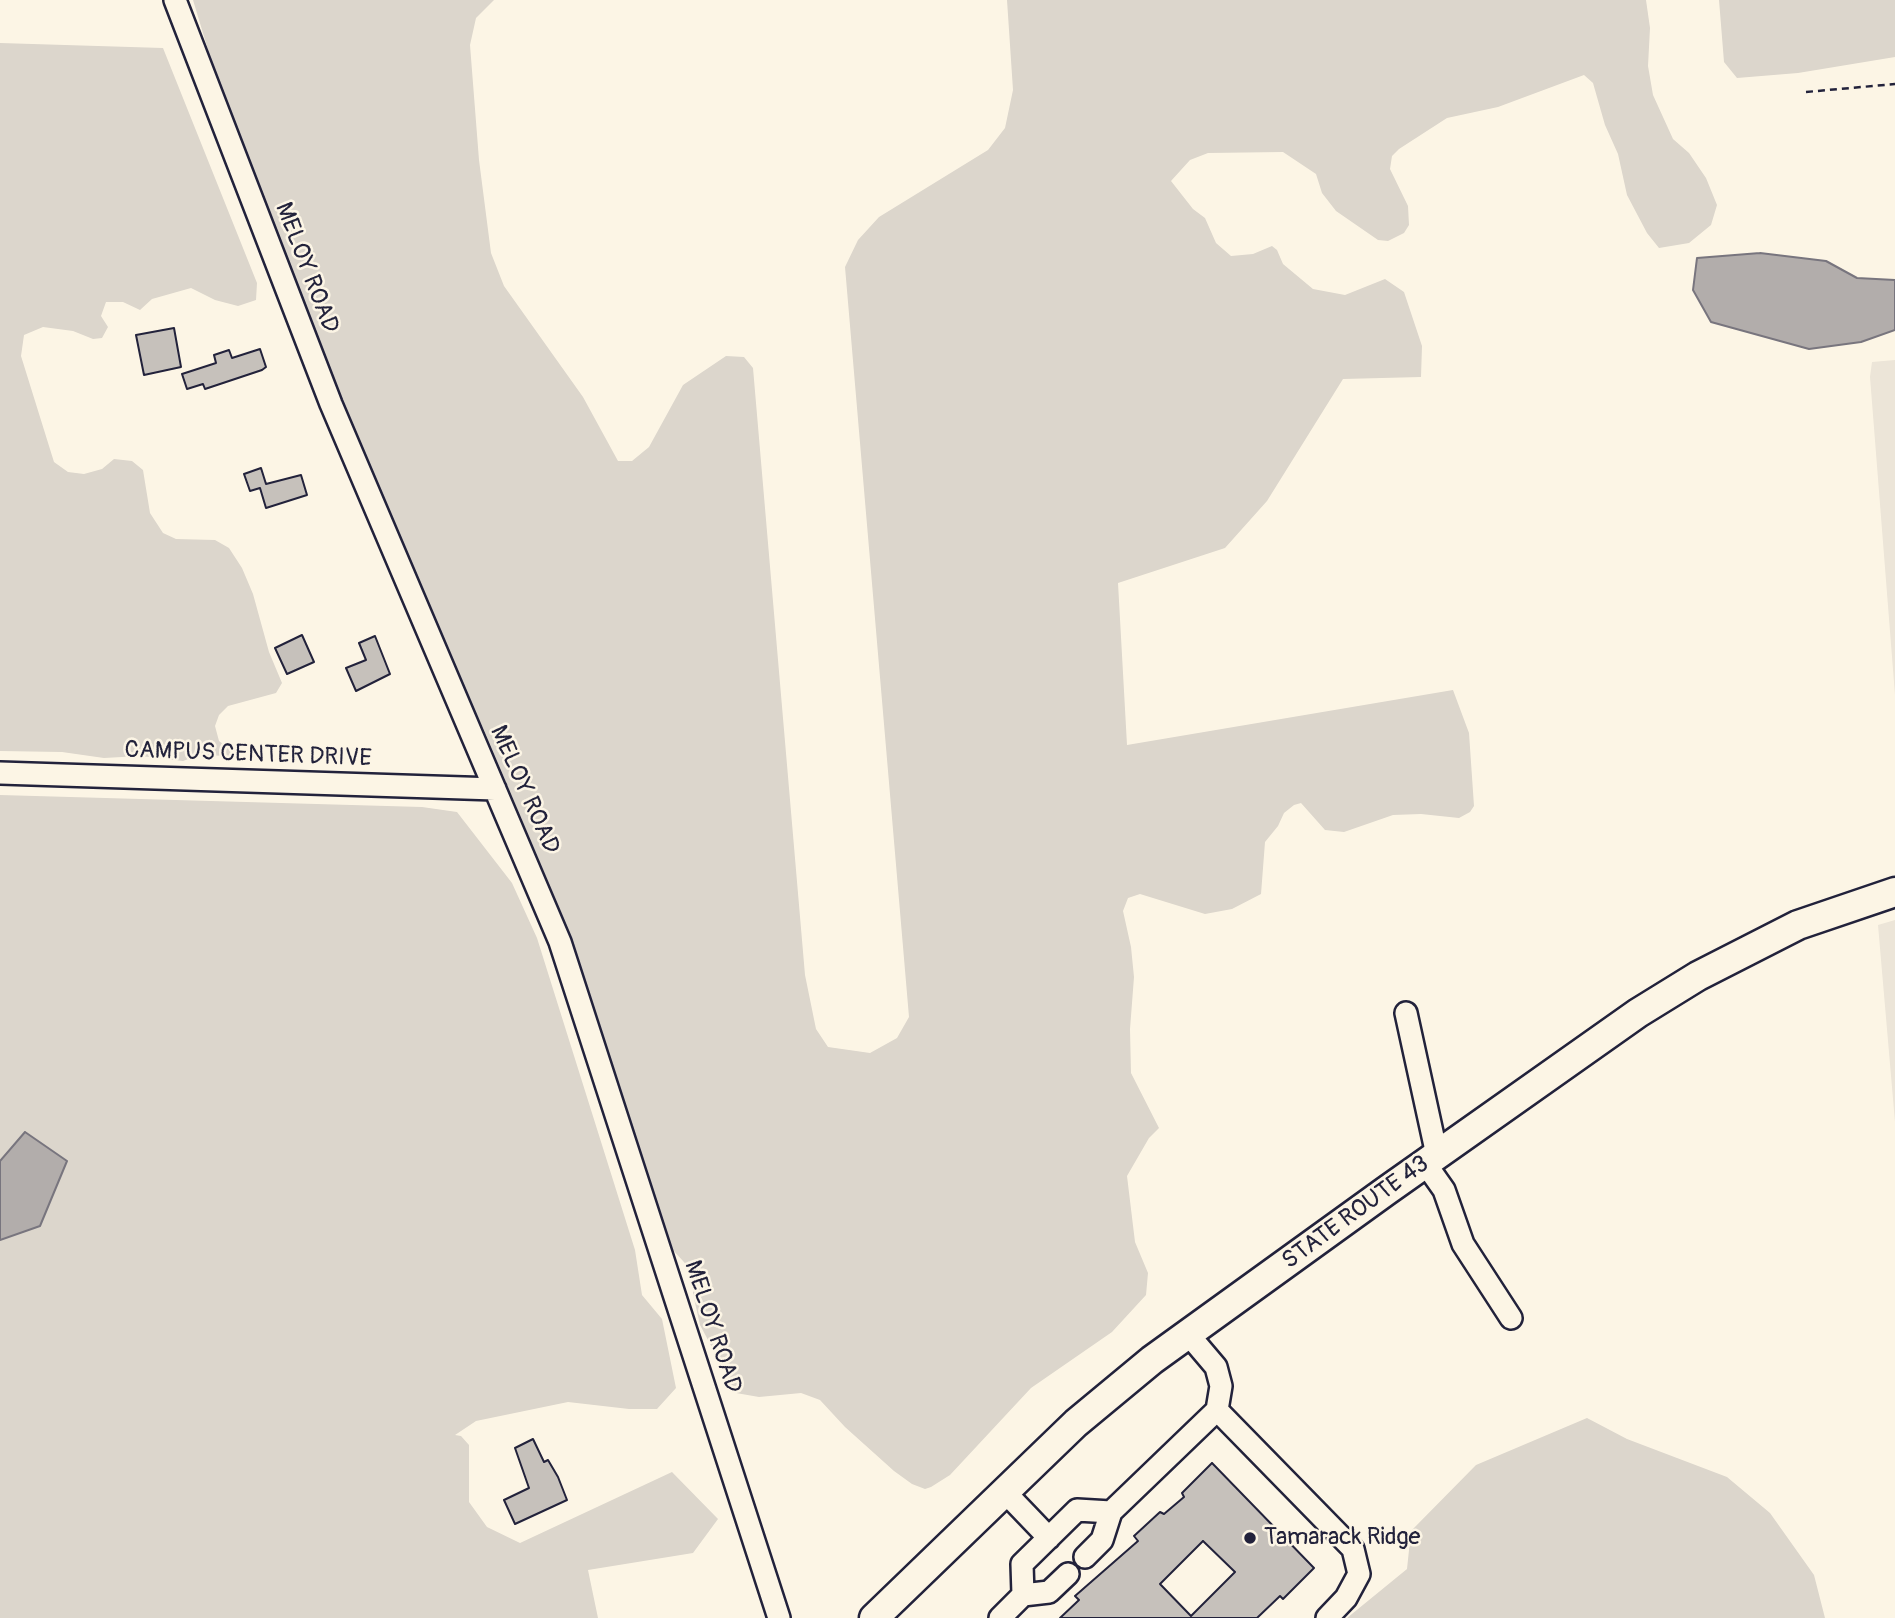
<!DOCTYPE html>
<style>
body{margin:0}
canvas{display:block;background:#fcf5e5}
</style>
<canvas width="1895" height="1618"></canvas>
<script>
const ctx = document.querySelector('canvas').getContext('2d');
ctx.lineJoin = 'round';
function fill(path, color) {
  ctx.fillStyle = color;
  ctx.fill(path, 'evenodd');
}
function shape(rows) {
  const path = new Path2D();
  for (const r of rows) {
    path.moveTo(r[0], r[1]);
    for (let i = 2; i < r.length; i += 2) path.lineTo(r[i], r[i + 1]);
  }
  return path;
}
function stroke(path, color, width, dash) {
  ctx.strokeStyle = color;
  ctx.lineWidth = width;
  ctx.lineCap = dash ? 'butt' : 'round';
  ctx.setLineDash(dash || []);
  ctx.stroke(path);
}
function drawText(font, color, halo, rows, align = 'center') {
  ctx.font = font + ' Pangolin,sans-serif';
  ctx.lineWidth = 5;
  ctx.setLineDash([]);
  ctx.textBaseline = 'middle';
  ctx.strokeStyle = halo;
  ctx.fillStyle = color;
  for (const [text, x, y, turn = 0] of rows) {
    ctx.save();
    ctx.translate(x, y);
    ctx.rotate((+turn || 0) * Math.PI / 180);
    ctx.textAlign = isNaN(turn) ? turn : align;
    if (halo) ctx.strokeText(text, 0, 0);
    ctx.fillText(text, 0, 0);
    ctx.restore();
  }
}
fill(shape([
 [1895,360,1895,695,1870,377,1872,362],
 [1895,920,1895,1122,1878,925]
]), '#ece5d8');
fill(shape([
 [193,0,494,0,476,18,470,45,479,160,491,253,504,286,583,397,618,461,632,461,649,447,683,385,726,356,744,357,753,368,805,975,816,1029,828,1047,870,1053,897,1038,909,1017,845,267,858,240,879,217,988,150,1005,128,1013,90,1007,0,1646,0,1650,28,1648,66,1653,95,1673,139,1689,153,1706,178,1717,205,1711,225,1689,243,1659,248,1647,233,1627,195,1618,154,1605,125,1593,83,1584,75,1498,107,1447,118,1399,149,1392,156,1390,169,1408,206,1409,225,1404,233,1388,241,1378,240,1336,211,1322,193,1316,174,1283,152,1208,153,1190,160,1171,181,1193,209,1205,218,1216,243,1231,256,1253,254,1272,246,1277,250,1283,264,1313,289,1345,295,1385,279,1404,292,1422,346,1421,377,1343,379,1267,501,1225,548,1118,583,1127,745,1453,690,1469,733,1474,806,1470,812,1459,818,1421,814,1393,815,1344,832,1325,830,1301,803,1294,805,1284,813,1278,826,1265,842,1261,894,1232,909,1205,914,1140,894,1128,898,1123,911,1131,947,1134,977,1130,1029,1131,1073,1159,1128,1149,1138,1127,1176,1135,1242,1148,1273,1146,1295,1112,1332,1031,1388,950,1475,931,1487,925,1489,912,1484,894,1471,845,1427,820,1400,801,1393,759,1397,736,1393,727,1384,724,1370,700,1325,693,1294,694,1273,672,1249,547,879,484,730,398,548,228,116],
 [1719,0,1895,0,1895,57,1798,73,1737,78,1724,62],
 [0,43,163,48,257,283,256,300,238,306,215,300,191,288,152,299,140,310,123,302,106,302,101,316,108,327,102,338,93,339,73,331,43,327,24,335,21,356,54,462,68,472,84,474,102,469,114,459,132,461,143,470,150,513,163,533,176,539,215,540,229,548,242,568,253,594,269,652,282,683,276,693,228,706,219,715,215,726,219,741,235,753,230,756,199,755,183,761,140,756,104,758,62,752,0,751],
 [0,795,422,807,457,812,512,883,537,938,635,1250,642,1295,662,1319,676,1388,657,1409,629,1409,568,1402,476,1421,455,1435,461,1436,469,1445,469,1502,487,1527,520,1543,672,1472,718,1519,693,1553,588,1570,598,1618,0,1618,0,1240,40,1226,26,1132,0,1161],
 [1587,1418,1627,1439,1727,1477,1770,1513,1814,1575,1825,1618,1347,1618,1407,1569,1411,1531,1476,1465]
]), '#dcd6cc');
const water = shape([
 [1760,253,1826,261,1857,278,1895,280,1895,330,1861,342,1809,349,1711,322,1693,290,1697,258,1760,253],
 [25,1132,67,1161,40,1226,0,1240,0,1161,25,1132]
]);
fill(water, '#b2adab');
stroke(water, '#78757e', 2);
const building = shape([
 [174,328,181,367,144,375,136,335,174,328],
 [260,349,266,367,262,370,205,389,203,384,187,389,182,374,216,363,214,355,229,350,232,358,260,349],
 [261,468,266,484,301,475,307,495,266,508,260,488,250,491,244,474,261,468],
 [302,635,314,662,287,674,275,648,302,635],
 [375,636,390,674,356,691,346,668,366,660,359,643,375,636],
 [533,1439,544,1462,548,1460,558,1477,567,1500,515,1524,504,1500,529,1488,515,1448,533,1439],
 [1212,1463,1314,1568,1283,1599,1280,1596,1257,1618,1060,1618,1079,1600,1075,1596,1138,1541,1134,1536,1160,1512,1164,1514,1184,1497,1182,1493,1212,1463],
 [1203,1541,1235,1572,1191,1616,1160,1584,1203,1541]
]);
fill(building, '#c6c1bb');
stroke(building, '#22223b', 2);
const minor = shape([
 [175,0,331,404,560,942,779,1618],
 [0,773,495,789],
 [1406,1013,1437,1155],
 [1425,1163,1444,1190,1463,1244,1511,1318],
 [1188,1334,1216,1367,1221,1386,1217,1410,1353,1549,1359,1574,1346,1598,1327,1618],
 [1003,1490,1049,1538],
 [1085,1557,1102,1540,1111,1512],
 [1023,1595,1049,1592,1068,1574],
 [1000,1618,1023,1595,1022,1564,1077,1510,1111,1512,1217,1410]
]);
const major = shape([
 [874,1618,1076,1423,1152,1360,1386,1191,1638,1013,1698,976,1798,925,1895,892]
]);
stroke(minor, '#22223b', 26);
stroke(major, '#22223b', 33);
stroke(shape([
 [1806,92,1895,84]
]), '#22223b', 2.5, [7, 5]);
stroke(minor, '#fcf5e5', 21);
stroke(major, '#fcf5e5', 28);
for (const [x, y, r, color] of [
 [1250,1538,7,"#22223b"]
]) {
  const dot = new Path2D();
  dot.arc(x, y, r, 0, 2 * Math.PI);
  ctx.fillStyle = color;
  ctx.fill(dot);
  stroke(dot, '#fcf5e5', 2.5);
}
drawText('24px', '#22223b', '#fcf5e5', [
 ["MELOY ROAD",306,268,69],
 ["CAMPUS CENTER DRIVE",248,755,2],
 ["MELOY ROAD",524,790,66],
 ["STATE ROUTE 43",1356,1213,-36],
 ["MELOY ROAD",712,1327,72]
]);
drawText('24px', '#22223b', '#fcf5e5', [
 ["Tamarack Ridge",1264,1538]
], 'left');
</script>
